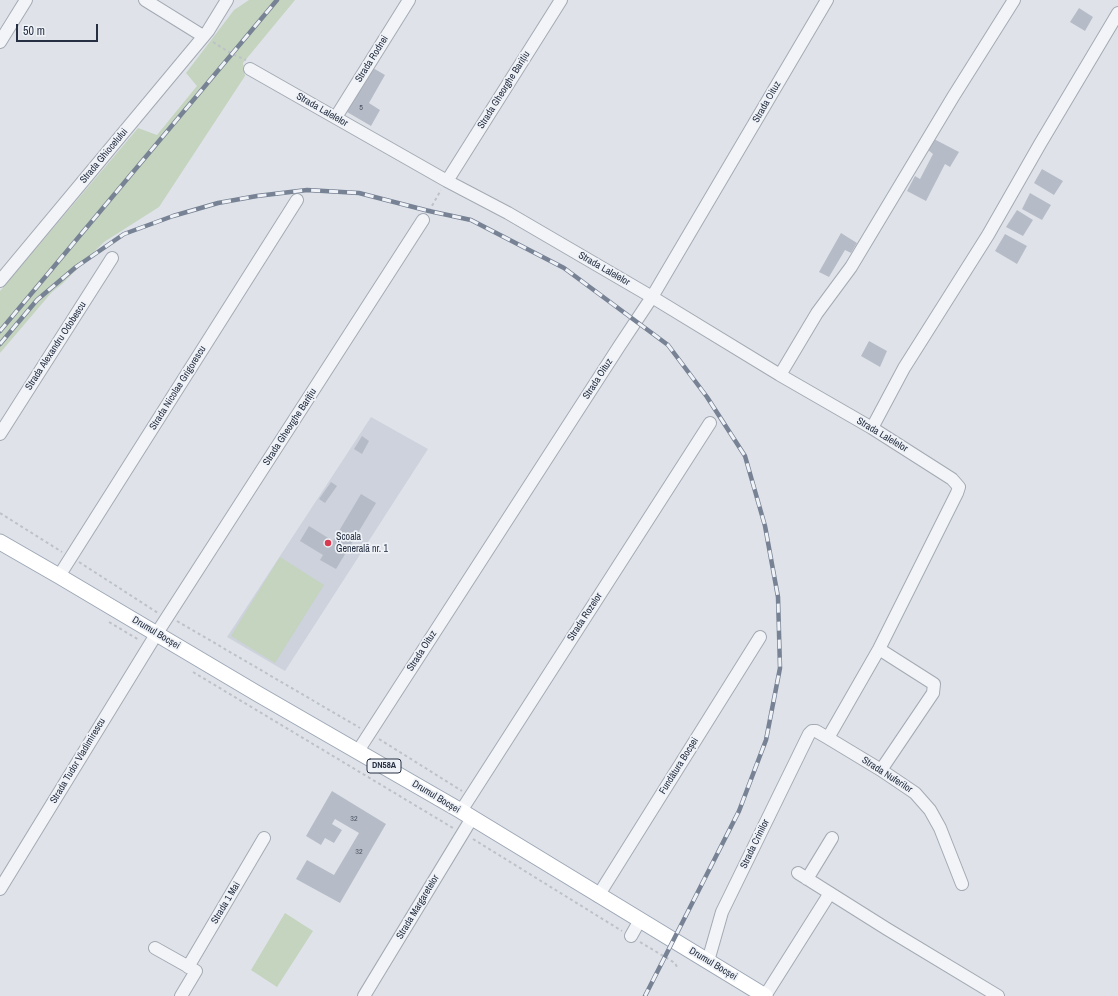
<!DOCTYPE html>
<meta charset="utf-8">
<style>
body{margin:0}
#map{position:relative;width:1118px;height:996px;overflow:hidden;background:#dfe3e9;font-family:"Archivo Narrow",sans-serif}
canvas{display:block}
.scale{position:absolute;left:16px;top:24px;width:82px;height:18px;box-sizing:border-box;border:2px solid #263042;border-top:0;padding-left:5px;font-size:12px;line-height:14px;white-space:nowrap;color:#263042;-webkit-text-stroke:3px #eff2f7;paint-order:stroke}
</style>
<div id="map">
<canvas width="1118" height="996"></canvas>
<div class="scale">50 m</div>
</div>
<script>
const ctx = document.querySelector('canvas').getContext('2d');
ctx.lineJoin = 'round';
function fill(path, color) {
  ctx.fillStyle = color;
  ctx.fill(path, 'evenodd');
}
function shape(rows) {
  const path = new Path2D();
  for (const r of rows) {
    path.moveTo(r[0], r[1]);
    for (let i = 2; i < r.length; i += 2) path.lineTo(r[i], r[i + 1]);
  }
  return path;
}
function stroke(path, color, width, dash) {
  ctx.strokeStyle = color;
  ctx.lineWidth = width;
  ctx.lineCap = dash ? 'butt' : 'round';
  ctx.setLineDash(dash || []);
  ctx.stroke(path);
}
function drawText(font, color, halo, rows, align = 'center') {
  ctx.font = font + ' "Archivo Narrow",sans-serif';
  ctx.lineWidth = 3.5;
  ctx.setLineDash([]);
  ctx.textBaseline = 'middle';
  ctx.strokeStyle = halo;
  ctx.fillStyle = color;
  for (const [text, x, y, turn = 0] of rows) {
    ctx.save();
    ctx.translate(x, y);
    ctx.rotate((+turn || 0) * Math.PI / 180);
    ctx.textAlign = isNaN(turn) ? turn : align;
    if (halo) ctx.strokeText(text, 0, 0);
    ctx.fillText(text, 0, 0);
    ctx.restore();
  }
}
fill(shape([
 [371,417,428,449,285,671,227,637]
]), '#cdd2dc');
fill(shape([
 [249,0,295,0,243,63,245,76,159,207,104,242,62,284,52,292,0,353,0,291,138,128,157,135,197,86,186,73,234,10],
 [280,557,324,585,275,663,231,636],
 [285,913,313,931,277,987,251,970]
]), '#c4d4bf');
fill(shape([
 [1079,8,1093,17,1085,31,1070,22],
 [373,68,385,75,369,103,380,110,371,126,347,112],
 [934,139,959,152,950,167,945,164,926,201,907,191,915,176,920,179,933,154,928,150],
 [1042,169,1063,181,1054,195,1034,183],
 [1030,193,1051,205,1042,220,1022,209],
 [1017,210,1033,220,1023,236,1006,227],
 [841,233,857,243,851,253,845,250,829,277,819,272],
 [1005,234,1027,246,1017,264,995,251],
 [869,341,887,351,880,367,861,356],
 [362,436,369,441,362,454,354,449],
 [331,482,337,486,325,503,319,499],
 [361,494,376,503,336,569,320,560,323,555,300,541,309,526,333,541],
 [332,791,386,824,340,903,296,879,307,860,334,875,359,833,335,819,332,824,342,830,334,843,325,838,321,845,306,836]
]), '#b6bcc7');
const minor = shape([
 [145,0,203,36],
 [0,42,26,0],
 [250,69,447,181,508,213,652,297,780,375,872,428,952,479,959,487,957,493,879,649,828,738],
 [336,117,409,0],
 [447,181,561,0],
 [0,281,208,31,227,0],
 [780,375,817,313,851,267,953,97,1014,0],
 [872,428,904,368,988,235,1040,144,1118,13],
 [0,434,112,258],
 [59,576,297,200],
 [879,649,934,684,933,693,881,770],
 [358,751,620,345,652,297,827,0],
 [461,811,710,423],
 [798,873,887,929,998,996],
 [807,879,832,838],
 [0,889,157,633,423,220],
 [598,896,760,637],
 [631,936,640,920],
 [155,948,196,971,181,996],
 [708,961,722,912,809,734,812,731,816,731,828,738,881,770,915,793,930,810,940,828,962,884],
 [188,967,264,838],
 [364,996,472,818],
 [765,996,830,893]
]);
const major = shape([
 [0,542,59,576,258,694,461,811,765,996]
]);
stroke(minor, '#a4aab4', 14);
stroke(major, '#9da7b6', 17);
stroke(shape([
 [213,42,232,54,246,60],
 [429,211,441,190],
 [0,513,62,552],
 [79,562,158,613],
 [177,621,360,728],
 [109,622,139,640],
 [193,672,453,828],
 [379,739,462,791],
 [473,839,622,931],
 [640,942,675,963,678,969]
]), '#bdc1c8', 2, [3, 3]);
stroke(minor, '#f2f4f7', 12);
stroke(major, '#fff', 15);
const rail = shape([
 [0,331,277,0],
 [0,344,37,300,76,267,124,234,173,216,218,203,257,196,307,190,359,193,429,211,471,220,564,268,668,345,707,397,745,456,765,526,778,597,780,668,766,740,739,811,645,996]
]);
stroke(rail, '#778294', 4.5);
stroke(rail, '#eff2f7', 3, [9]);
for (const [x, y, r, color] of [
 [328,543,4,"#d93a4f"]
]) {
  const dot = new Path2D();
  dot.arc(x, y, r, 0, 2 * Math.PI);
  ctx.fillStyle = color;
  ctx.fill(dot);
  stroke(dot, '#eff2f7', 1.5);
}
drawText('8px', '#4a5363', null, [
 ["5",361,108],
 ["32",354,819],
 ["32",359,852]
]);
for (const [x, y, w] of [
 [384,766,34]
]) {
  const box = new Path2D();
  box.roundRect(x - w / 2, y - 7, w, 14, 3);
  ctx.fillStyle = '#eff2f7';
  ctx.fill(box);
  stroke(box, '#263042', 1);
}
drawText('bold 9px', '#263042', null, [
 ["DN58A",384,766]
]);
drawText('10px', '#263042', '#eff2f7', [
 ["Strada Rodnei",372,59,-58],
 ["Strada Gheorghe Barițiu",504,90,-58],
 ["Strada Oituz",767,102,-60],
 ["Strada Lalelelor",322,110,30],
 ["Strada Ghiocelului",104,156,-50],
 ["Strada Lalelelor",604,269,30],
 ["Strada Alexandru Odobescu",56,346,-57],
 ["Strada Oituz",598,379,-57],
 ["Strada Nicolae Grigorescu",178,388,-58],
 ["Strada Gheorghe Barițiu",290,427,-57],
 ["Strada Lalelelor",882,435,31],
 ["Strada Rozelor",585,617,-57],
 ["Drumul Bocșei",156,633,31],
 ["Strada Oituz",422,651,-57],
 ["Strada Tudor Vladimirescu",78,761,-59],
 ["Fundătura Bocșei",679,766,-58],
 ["Strada Nuferilor",887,775,33],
 ["Drumul Bocșei",436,797,31],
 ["Strada Crinilor",755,844,-64],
 ["Strada 1 Mai",226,903,-59],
 ["Strada Margaretelor",418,907,-59],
 ["Drumul Bocșei",713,964,31]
]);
drawText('10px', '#263042', '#eff2f7', [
 ["Școala",336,537],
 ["Generală nr. 1",336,549]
], 'left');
</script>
